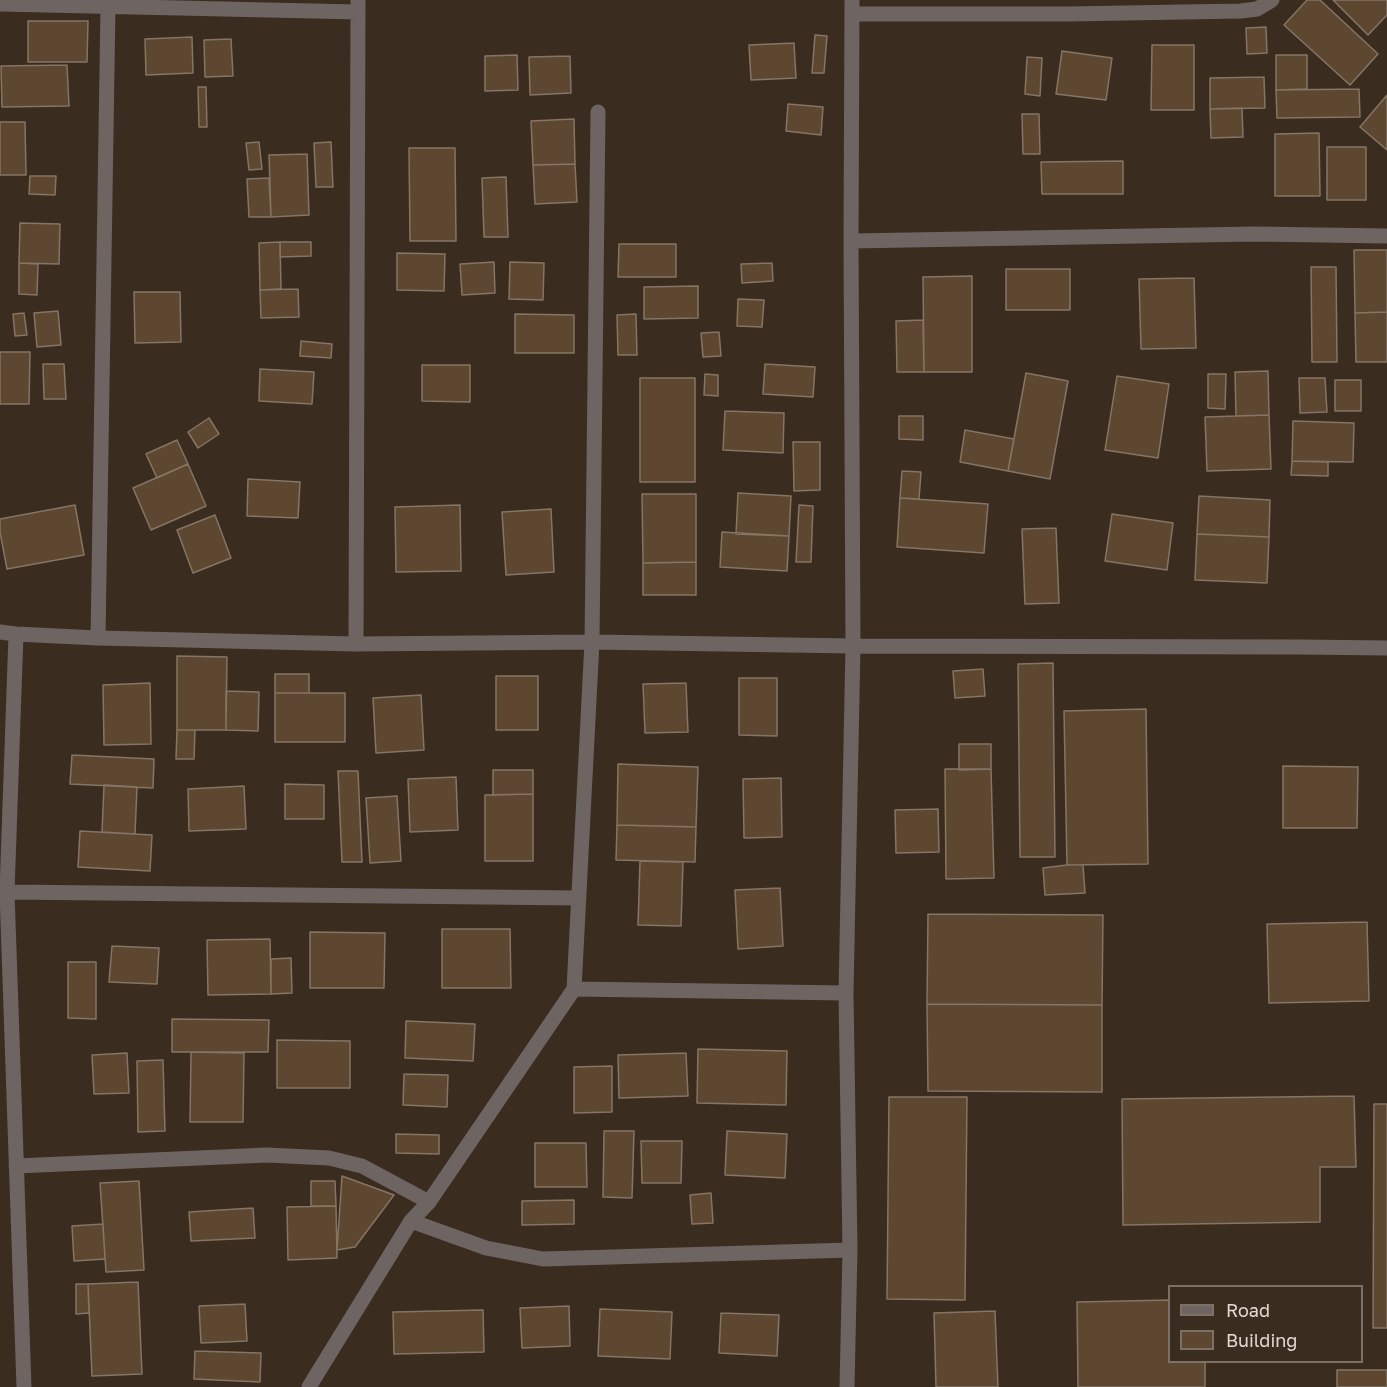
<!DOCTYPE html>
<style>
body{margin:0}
#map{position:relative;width:1387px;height:1387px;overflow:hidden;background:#3a2c1f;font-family:"Golos Text",sans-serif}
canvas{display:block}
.legend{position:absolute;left:1168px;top:1285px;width:195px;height:78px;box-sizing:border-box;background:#3a2c1f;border:2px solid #7d7166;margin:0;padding:8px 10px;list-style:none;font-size:18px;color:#e2d9d1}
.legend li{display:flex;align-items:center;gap:12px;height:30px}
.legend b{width:30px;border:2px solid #7d7166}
</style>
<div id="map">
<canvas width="1387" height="1387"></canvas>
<ul class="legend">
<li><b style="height:8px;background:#6e6462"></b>Road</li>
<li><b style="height:16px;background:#5e4730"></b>Building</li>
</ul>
</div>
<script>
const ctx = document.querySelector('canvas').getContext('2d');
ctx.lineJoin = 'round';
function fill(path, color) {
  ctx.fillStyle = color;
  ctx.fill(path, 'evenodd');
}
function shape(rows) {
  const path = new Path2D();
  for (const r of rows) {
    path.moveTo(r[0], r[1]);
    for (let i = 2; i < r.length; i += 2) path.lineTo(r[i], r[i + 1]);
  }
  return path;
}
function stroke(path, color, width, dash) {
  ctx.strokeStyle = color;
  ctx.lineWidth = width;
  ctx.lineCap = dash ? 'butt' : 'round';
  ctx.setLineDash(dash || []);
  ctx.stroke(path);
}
const building = shape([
 [1307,0,1320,0,1378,54,1350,85,1284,25,1307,0],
 [1333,0,1387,0,1387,15,1368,35,1333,0],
 [28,21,88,21,87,62,28,62,28,21],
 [1266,27,1267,53,1247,54,1246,28,1266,27],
 [815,35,827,36,824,73,812,73,815,35],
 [192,37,193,73,146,75,145,39,192,37],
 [231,39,233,76,205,77,204,40,231,39],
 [794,43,796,78,751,80,749,45,794,43],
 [1152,45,1194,45,1194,110,1151,110,1152,45],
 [1062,51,1112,58,1106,100,1056,94,1062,51],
 [517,55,518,90,485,91,485,56,517,55],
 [1276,55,1307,55,1307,89,1276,90,1276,55],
 [570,56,571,93,530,95,529,57,570,56],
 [1027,57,1042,58,1040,96,1025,94,1027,57],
 [67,65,69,106,2,107,1,66,67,65],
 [1264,77,1265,108,1210,109,1210,78,1264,77],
 [198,87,206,87,207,127,199,127,198,87],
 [1359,89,1360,117,1277,118,1276,90,1359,89],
 [1387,95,1387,150,1360,127,1387,95],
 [788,104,823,107,821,135,786,131,788,104],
 [1242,108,1243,137,1211,138,1210,109,1242,108],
 [1022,114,1039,114,1040,154,1023,154,1022,114],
 [574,119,575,164,533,165,531,121,574,119],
 [0,122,25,122,26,175,0,175,0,122],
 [1319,133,1320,196,1275,196,1275,134,1319,133],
 [259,142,262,169,249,170,246,143,259,142],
 [331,142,333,187,316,187,314,143,331,142],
 [1327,147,1366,147,1366,200,1327,200,1327,147],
 [409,148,455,148,456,241,410,241,409,148],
 [307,154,309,215,271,217,269,155,307,154],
 [1123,161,1123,194,1042,194,1041,162,1123,161],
 [575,164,577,202,535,204,533,165,575,164],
 [30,176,56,176,55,195,29,194,30,176],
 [506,177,508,237,484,237,482,178,506,177],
 [269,178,271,217,249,217,247,179,269,178],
 [20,223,60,224,59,264,19,263,20,223],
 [280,242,311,242,311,256,280,257,280,242],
 [280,242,281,289,260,290,259,243,280,242],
 [619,244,676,244,676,277,618,277,619,244],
 [1354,250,1387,250,1387,312,1355,313,1354,250],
 [397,253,445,254,444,291,397,290,397,253],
 [494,262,495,293,462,295,460,264,494,262],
 [510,262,544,263,543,300,509,299,510,262],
 [19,263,38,264,37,295,19,294,19,263],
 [772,263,773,281,742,283,741,264,772,263],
 [1311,267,1336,267,1337,362,1312,362,1311,267],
 [1006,269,1070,269,1070,310,1006,310,1006,269],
 [972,276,972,372,924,372,923,277,972,276],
 [1194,278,1196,348,1141,349,1139,279,1194,278],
 [698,286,698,318,644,319,644,287,698,286],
 [298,289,299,317,261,318,260,290,298,289],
 [134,292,180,292,181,342,135,343,134,292],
 [738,299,764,300,762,327,737,326,738,299],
 [58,311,61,345,37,347,34,313,58,311],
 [1387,312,1387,362,1356,362,1355,313,1387,312],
 [24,313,27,335,15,336,13,314,24,313],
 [515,314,574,315,574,353,515,353,515,314],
 [636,314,637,355,618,355,617,315,636,314],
 [923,320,924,372,897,372,896,321,923,320],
 [719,332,721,356,703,357,701,333,719,332],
 [301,341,332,344,331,358,300,356,301,341],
 [0,352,30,352,29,404,0,404,0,352],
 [43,364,64,364,66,399,44,399,43,364],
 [765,364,815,367,813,397,763,394,765,364],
 [422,365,470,365,470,402,422,401,422,365],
 [260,369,314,372,312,404,259,401,260,369],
 [1268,371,1269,415,1236,416,1235,372,1268,371],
 [1026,373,1068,381,1050,479,1008,471,1026,373],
 [705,374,718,375,718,396,704,395,705,374],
 [1208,374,1226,374,1225,409,1208,408,1208,374],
 [1117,376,1169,384,1158,458,1105,450,1117,376],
 [640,378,695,378,695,482,640,482,640,378],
 [1299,378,1325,378,1327,412,1300,413,1299,378],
 [1335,380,1361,380,1361,411,1335,411,1335,380],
 [725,411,784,413,783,453,723,450,725,411],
 [1269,415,1271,469,1207,471,1205,417,1269,415],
 [899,416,923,416,923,440,899,439,899,416],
 [209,418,219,434,198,448,188,432,209,418],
 [1293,421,1354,423,1353,462,1292,461,1293,421],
 [965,430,1014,439,1008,471,960,462,965,430],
 [177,440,188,464,157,478,146,454,177,440],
 [793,442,820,442,820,490,794,491,793,442],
 [1292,461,1328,462,1328,476,1291,475,1292,461],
 [188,464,206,506,151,530,133,488,188,464],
 [902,471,921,472,919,499,900,498,902,471],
 [248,479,300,482,298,518,247,516,248,479],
 [738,493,791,496,789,536,736,534,738,493],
 [642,494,696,494,696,562,643,563,642,494],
 [1199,496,1270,500,1269,537,1197,534,1199,496],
 [900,498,988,504,984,553,897,547,900,498],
 [75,505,84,555,7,569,0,532,0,519,75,505],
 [460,505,461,571,396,572,395,507,460,505],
 [799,505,813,506,811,562,796,562,799,505],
 [551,509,554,572,506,575,502,512,551,509],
 [1112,514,1173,523,1167,570,1105,561,1112,514],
 [215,515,231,558,193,573,177,530,215,515],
 [1056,528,1059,603,1025,604,1022,529,1056,528],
 [722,532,789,536,787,571,720,567,722,532],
 [1197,534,1269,537,1267,583,1195,580,1197,534],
 [696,562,696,595,643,595,643,563,696,562],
 [177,656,227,657,226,730,177,730,177,656],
 [1053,663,1055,857,1020,857,1018,664,1053,663],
 [983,669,985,696,955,698,953,671,983,669],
 [275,674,309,674,309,693,275,693,275,674],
 [496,676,538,676,538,730,496,730,496,676],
 [739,678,777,678,777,736,739,735,739,678],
 [150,683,151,744,104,745,103,685,150,683],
 [686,683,688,732,645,733,643,684,686,683],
 [226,691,259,692,258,731,226,730,226,691],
 [275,693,345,693,345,742,275,742,275,693],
 [421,695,424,750,376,753,373,698,421,695],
 [1146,709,1148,864,1067,865,1064,711,1146,709],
 [177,730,195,730,194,759,176,759,177,730],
 [959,744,991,744,991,769,959,770,959,744],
 [72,755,154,759,153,788,70,784,72,755],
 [618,764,698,767,696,827,617,825,618,764],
 [1283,766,1358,767,1357,828,1283,828,1283,766],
 [945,769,991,769,994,878,946,879,945,769],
 [493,770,533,770,533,794,493,795,493,770],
 [338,771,358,771,362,862,342,862,338,771],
 [456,777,458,830,410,832,408,779,456,777],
 [781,778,782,837,744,838,743,779,781,778],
 [285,784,324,785,324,819,285,819,285,784],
 [104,785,137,787,135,834,102,832,104,785],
 [244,786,246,829,189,831,188,789,244,786],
 [533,794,533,861,485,861,485,795,533,794],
 [397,796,401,861,370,863,366,798,397,796],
 [938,809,939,852,896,853,895,810,938,809],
 [617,825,696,827,695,862,616,860,617,825],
 [80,831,152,835,150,871,78,867,80,831],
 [640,861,683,862,681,926,638,925,640,861],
 [1067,865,1083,865,1085,893,1045,895,1043,868,1067,865],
 [780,888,783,946,738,949,735,890,780,888],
 [928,914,1103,915,1102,1005,927,1004,928,914],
 [1367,922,1369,1001,1269,1003,1267,924,1367,922],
 [442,929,510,929,511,988,442,988,442,929],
 [310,932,385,933,384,988,310,988,310,932],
 [270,939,271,994,208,995,207,940,270,939],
 [112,946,159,948,157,984,109,982,112,946],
 [291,958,292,993,271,994,271,959,291,958],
 [68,962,96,962,96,1019,68,1018,68,962],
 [927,1004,1102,1005,1102,1092,928,1091,927,1004],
 [172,1019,269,1020,268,1052,172,1052,172,1019],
 [406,1021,475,1024,473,1061,405,1058,406,1021],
 [277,1040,350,1041,350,1088,277,1088,277,1040],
 [698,1049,787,1051,786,1105,697,1103,698,1049],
 [191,1052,244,1053,243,1122,190,1122,191,1052],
 [127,1053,129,1093,94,1094,92,1055,127,1053],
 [686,1053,688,1096,619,1098,618,1055,686,1053],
 [163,1060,165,1131,138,1132,137,1061,163,1060],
 [612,1066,612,1112,574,1113,574,1067,612,1066],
 [404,1074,448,1075,447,1107,403,1105,404,1074],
 [1354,1096,1356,1167,1320,1167,1320,1222,1123,1225,1122,1099,1354,1096],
 [889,1097,967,1097,965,1300,887,1299,889,1097],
 [1374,1104,1387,1104,1387,1328,1373,1328,1374,1104],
 [604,1131,634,1131,632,1198,603,1197,604,1131],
 [727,1131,787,1134,785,1178,725,1175,727,1131],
 [396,1134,439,1135,439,1154,396,1153,396,1134],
 [641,1141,682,1141,681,1183,642,1183,641,1141],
 [535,1143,586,1143,587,1187,535,1187,535,1143],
 [342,1176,394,1195,355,1247,337,1250,342,1176],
 [139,1181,144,1270,106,1272,100,1183,139,1181],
 [311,1181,335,1181,336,1206,311,1206,311,1181],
 [711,1193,713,1223,692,1224,690,1195,711,1193],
 [574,1200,574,1224,522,1225,522,1201,574,1200],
 [336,1206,337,1258,288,1260,287,1207,336,1206],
 [253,1208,255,1238,191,1241,189,1212,253,1208],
 [103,1224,105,1259,74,1261,72,1226,103,1224],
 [138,1282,142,1374,92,1376,88,1284,138,1282],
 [76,1284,88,1284,89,1313,76,1314,76,1284],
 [1170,1300,1170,1362,1205,1362,1205,1387,1078,1387,1077,1302,1170,1300],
 [245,1304,247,1341,201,1343,199,1306,245,1304],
 [569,1306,570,1346,522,1348,520,1308,569,1306],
 [600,1309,672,1312,670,1359,598,1356,600,1309],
 [483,1310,484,1352,394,1354,393,1312,483,1310],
 [995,1311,998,1387,936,1387,934,1313,995,1311],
 [721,1313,779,1315,777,1356,719,1353,721,1313],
 [195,1351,261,1353,260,1382,194,1379,195,1351],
 [1337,1370,1387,1370,1387,1387,1337,1387,1337,1370]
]);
fill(building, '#5e4730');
stroke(building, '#857565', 1.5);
stroke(shape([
 [0,4,358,12],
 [852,14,1068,14,1241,11,1257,9,1272,0],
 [851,241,1255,234,1387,236],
 [0,632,16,634,98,638,356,644,592,642,853,646,1301,647,1387,648],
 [98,638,108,6],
 [356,644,358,0],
 [0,891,7,892,16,634],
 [574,989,846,993],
 [16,1166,267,1155,329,1158,362,1166,429,1202],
 [411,1221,486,1248,543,1259,850,1250],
 [24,1387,7,892,579,898],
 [309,1387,411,1221,429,1202,574,989,592,642,598,112],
 [847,1387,850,1250,846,993,853,646,851,241,852,0]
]), '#6e6462', 15);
</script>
